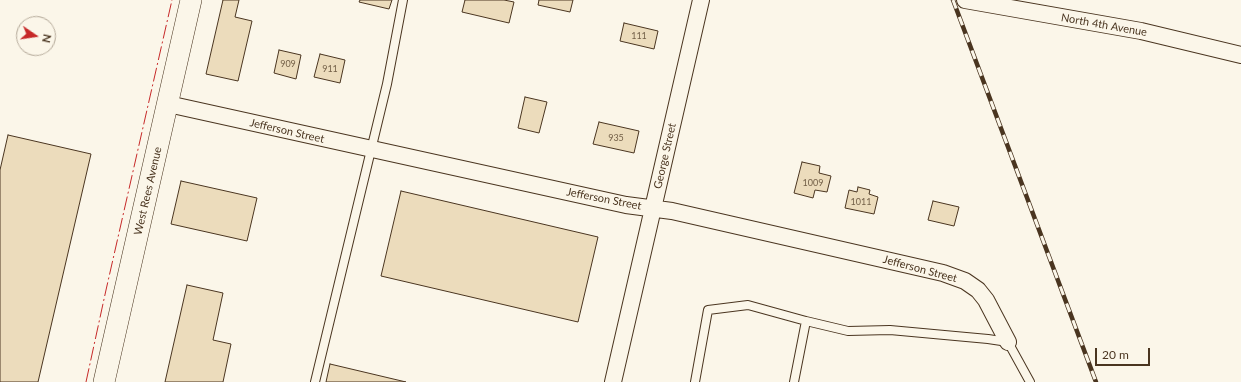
<!DOCTYPE html>
<style>
body{margin:0}
#map{position:relative;width:1241px;height:382px;overflow:hidden;background:#fbf6e9;font-family:Lato,sans-serif}
canvas{display:block}
.north{position:absolute;left:16px;top:16px;width:40px;height:40px;box-sizing:border-box;background:#fbf6e9;border:1px solid #b4a999;border-radius:50%;rotate:103deg;font-size:11px;font-weight:700;line-height:16px;text-align:center;color:#4a3520}
.north::after{content:'';display:block;margin:auto;width:14px;height:18px;background:#c62828;clip-path:polygon(50% 0,100% 100%,50% 72%,0 100%)}
.scale{position:absolute;left:1095px;top:348px;width:55px;height:18px;box-sizing:border-box;border:2px solid #4a3520;border-top:0;padding-left:5px;font-size:12px;line-height:14px;white-space:nowrap;color:#4a3520;-webkit-text-stroke:3px #fbf6e9;paint-order:stroke}
</style>
<div id="map">
<canvas width="1241" height="382"></canvas>
<div class="north">N</div>
<div class="scale">20 m</div>
</div>
<script>
const ctx = document.querySelector('canvas').getContext('2d');
ctx.lineJoin = 'round';
function fill(path, color) {
  ctx.fillStyle = color;
  ctx.fill(path, 'evenodd');
}
function shape(rows) {
  const path = new Path2D();
  for (const r of rows) {
    path.moveTo(r[0], r[1]);
    for (let i = 2; i < r.length; i += 2) path.lineTo(r[i], r[i + 1]);
  }
  return path;
}
function stroke(path, color, width, dash) {
  ctx.strokeStyle = color;
  ctx.lineWidth = width;
  ctx.lineCap = dash ? 'butt' : 'round';
  ctx.setLineDash(dash || []);
  ctx.stroke(path);
}
function drawText(font, color, halo, rows, align = 'center') {
  ctx.font = font + ' Lato,sans-serif';
  ctx.lineWidth = 3;
  ctx.setLineDash([]);
  ctx.textBaseline = 'middle';
  ctx.strokeStyle = halo;
  ctx.fillStyle = color;
  for (const [text, x, y, turn = 0] of rows) {
    ctx.save();
    ctx.translate(x, y);
    ctx.rotate((+turn || 0) * Math.PI / 180);
    ctx.textAlign = isNaN(turn) ? turn : align;
    if (halo) ctx.strokeText(text, 0, 0);
    ctx.fillText(text, 0, 0);
    ctx.restore();
  }
}
const building = shape([
 [223,0,239,0,235,17,252,21,238,81,206,74,223,0],
 [360,0,392,0,389,9,359,2,360,0],
 [465,0,504,0,514,2,509,23,462,12,465,0],
 [539,0,573,0,570,12,538,5,539,0],
 [624,23,658,31,654,49,620,41,624,23],
 [279,50,301,55,296,79,274,73,279,50],
 [320,54,345,60,340,83,314,77,320,54],
 [525,97,547,102,539,133,518,128,525,97],
 [599,122,639,131,634,153,593,144,599,122],
 [8,135,91,154,38,382,0,382,0,170,8,135],
 [802,162,820,166,819,173,831,176,827,192,815,190,813,198,794,193,802,162],
 [181,181,257,198,247,241,171,224,181,181],
 [858,187,870,190,869,194,878,197,874,214,845,208,849,190,857,192,858,187],
 [401,191,598,237,578,322,381,276,401,191],
 [933,201,959,207,954,226,928,220,933,201],
 [187,285,223,293,213,340,231,344,223,382,165,382,187,285],
 [330,364,406,382,326,382,330,364]
]);
fill(building, '#ecdcbc');
stroke(building, '#4a3520', 1);
const service = shape([
 [806,321,848,331,890,330,988,339,1008,342,1030,382],
 [315,382,371,150,387,84,403,0],
 [695,382,708,310,748,305,806,321,794,382]
]);
const minor = shape([
 [965,0,1141,31,1241,55],
 [168,104,626,205,672,211,943,273,965,281,978,290,986,300,1008,342],
 [613,382,701,0]
]);
const tertiary = shape([
 [104,382,191,0]
]);
stroke(service, '#4a3520', 10);
stroke(minor, '#4a3520', 18);
stroke(tertiary, '#4a3520', 22);
stroke(service, '#fbf6e9', 8);
stroke(minor, '#fbf6e9', 16);
stroke(tertiary, '#fbf6e9', 21);
const rail = shape([
 [953,0,1096,382]
]);
stroke(rail, '#4a3520', 4.5);
stroke(rail, '#fbf6e9', 3, [9]);
stroke(shape([
 [86,382,106,290,172,0]
]), '#c62828', 1, [14, 3, 2, 3]);
drawText('9px', '#725f47', null, [
 ["111",639,36],
 ["909",288,64],
 ["911",330,69],
 ["935",616,138],
 ["1009",813,183],
 ["1011",861,202]
]);
drawText('11px', '#4a3520', '#fbf6e9', [
 ["North 4th Avenue",1104,25,10],
 ["Jefferson Street",287,131,13],
 ["George Street",665,156,-77],
 ["West Rees Avenue",148,191,-77],
 ["Jefferson Street",604,199,11],
 ["Jefferson Street",920,269,15]
]);
</script>
